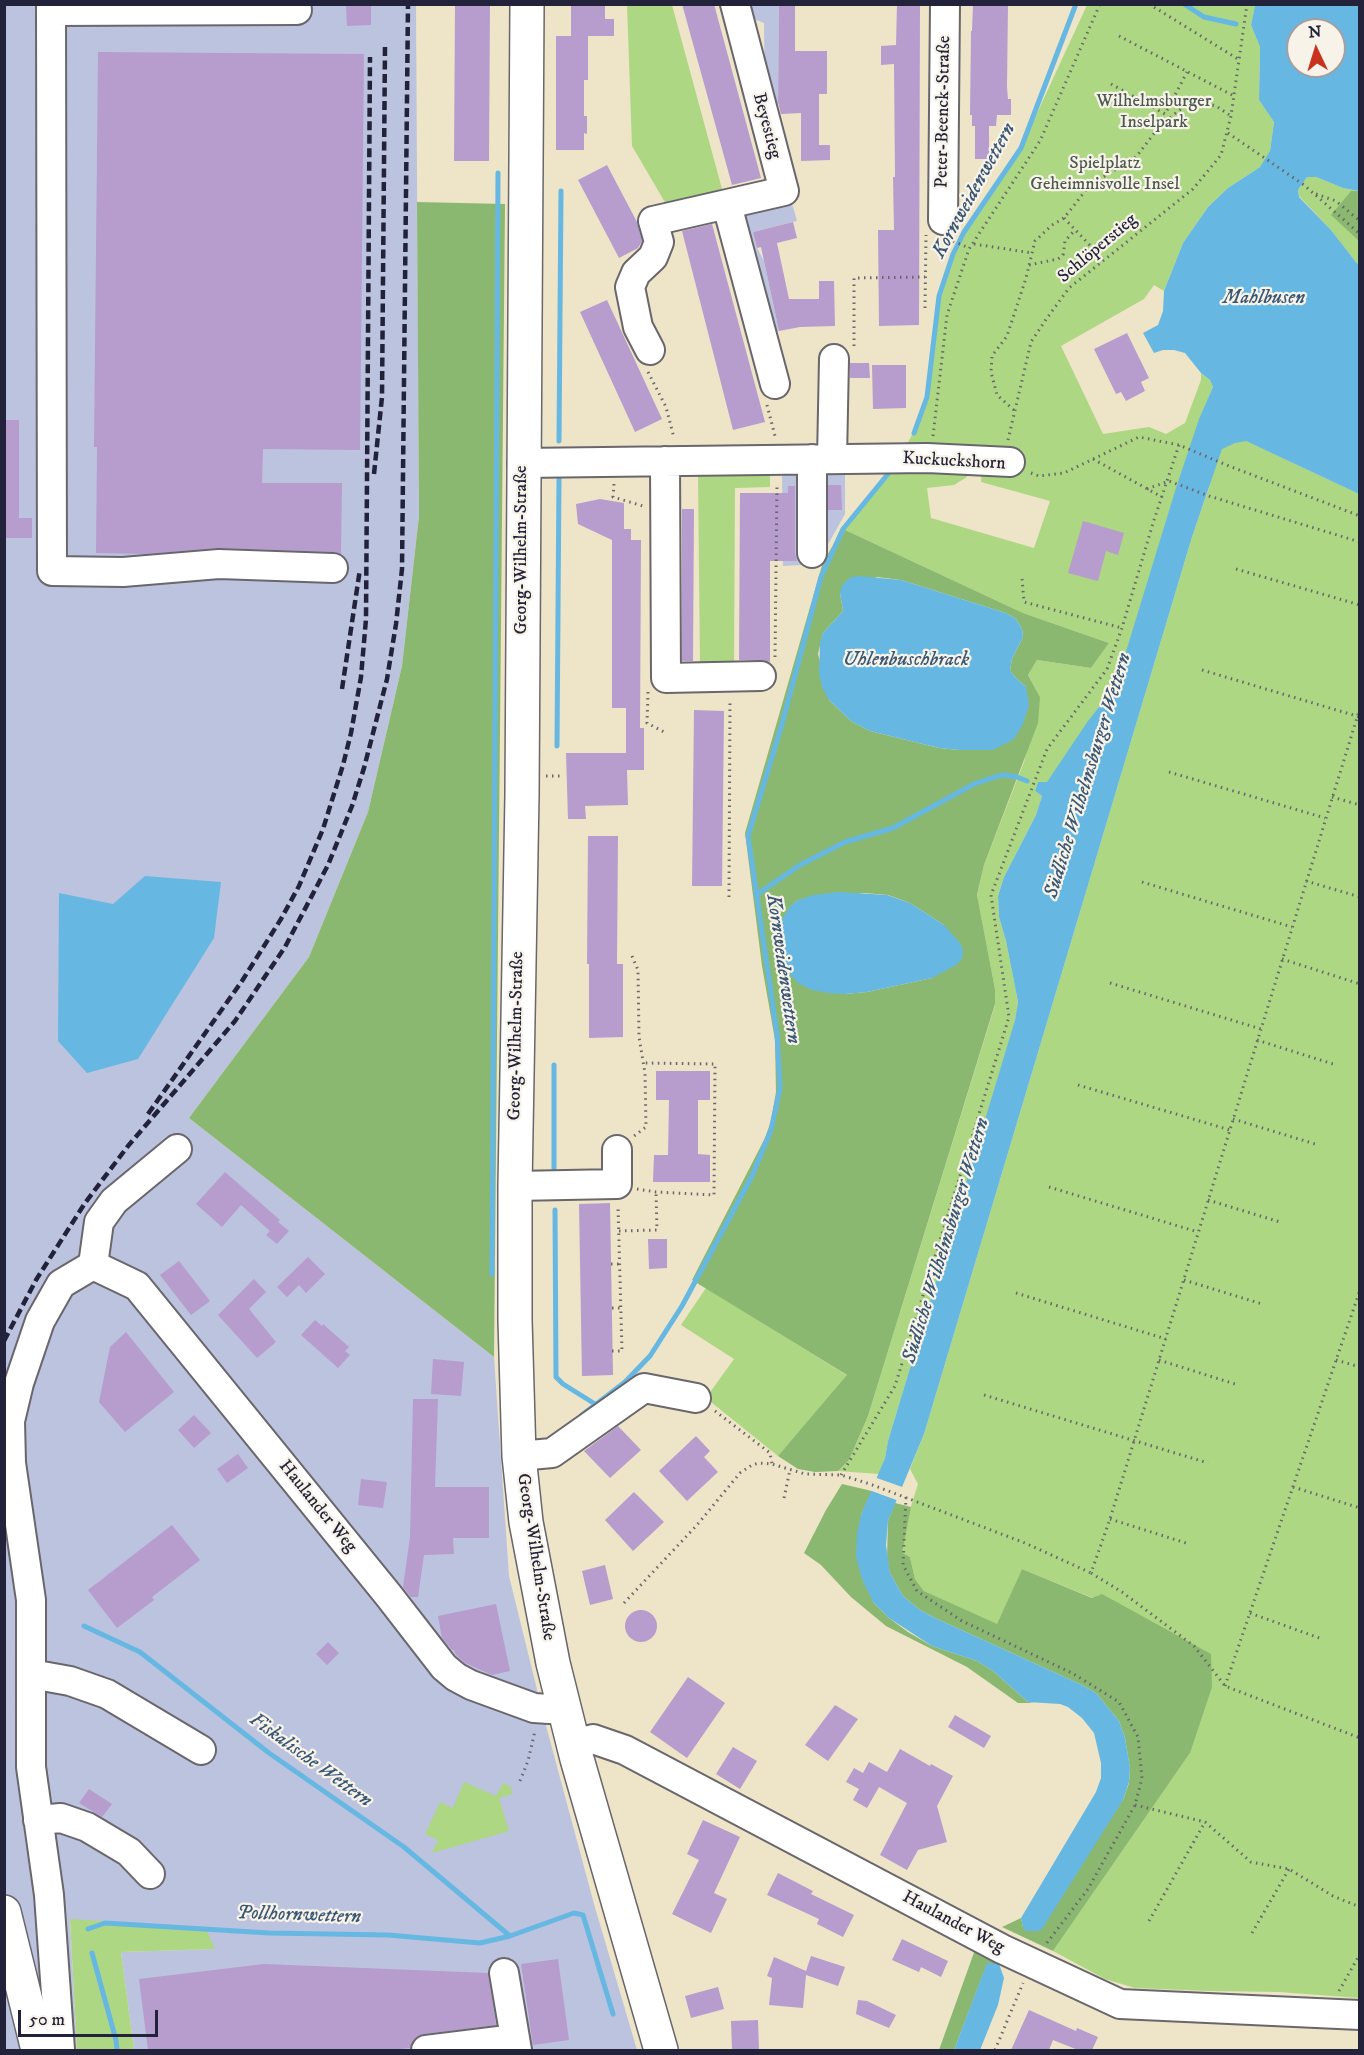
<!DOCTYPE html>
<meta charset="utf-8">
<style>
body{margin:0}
#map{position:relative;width:1364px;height:2055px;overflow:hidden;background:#eee4c7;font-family:"IM FELL DW Pica",serif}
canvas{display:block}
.frame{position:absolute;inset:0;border:6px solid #22223b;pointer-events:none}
.north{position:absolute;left:1286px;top:18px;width:60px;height:60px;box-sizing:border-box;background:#f7f3e8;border:2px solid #a29fa3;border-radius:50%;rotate:356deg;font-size:16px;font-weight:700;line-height:24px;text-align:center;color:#22223b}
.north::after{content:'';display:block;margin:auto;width:21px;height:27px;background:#c8321e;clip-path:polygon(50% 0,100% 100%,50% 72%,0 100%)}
.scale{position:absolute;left:18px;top:2010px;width:140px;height:27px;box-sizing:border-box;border:3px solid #22223b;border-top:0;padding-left:8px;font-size:18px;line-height:21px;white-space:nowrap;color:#22223b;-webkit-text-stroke:4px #f7f3e8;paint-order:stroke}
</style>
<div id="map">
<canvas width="1364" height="2055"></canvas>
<div class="frame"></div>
<div class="north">N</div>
<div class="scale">50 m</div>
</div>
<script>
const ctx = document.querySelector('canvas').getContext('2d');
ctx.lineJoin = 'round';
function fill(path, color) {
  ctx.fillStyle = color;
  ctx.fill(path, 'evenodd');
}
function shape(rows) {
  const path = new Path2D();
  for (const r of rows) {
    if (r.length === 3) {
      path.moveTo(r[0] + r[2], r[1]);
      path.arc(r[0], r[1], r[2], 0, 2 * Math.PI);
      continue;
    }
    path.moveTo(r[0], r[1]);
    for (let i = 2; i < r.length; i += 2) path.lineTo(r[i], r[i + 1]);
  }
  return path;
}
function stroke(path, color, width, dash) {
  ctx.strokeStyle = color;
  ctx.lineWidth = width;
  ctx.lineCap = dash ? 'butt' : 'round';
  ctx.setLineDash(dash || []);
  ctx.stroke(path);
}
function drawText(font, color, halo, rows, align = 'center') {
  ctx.font = font + ' "IM FELL DW Pica",serif';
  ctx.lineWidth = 4.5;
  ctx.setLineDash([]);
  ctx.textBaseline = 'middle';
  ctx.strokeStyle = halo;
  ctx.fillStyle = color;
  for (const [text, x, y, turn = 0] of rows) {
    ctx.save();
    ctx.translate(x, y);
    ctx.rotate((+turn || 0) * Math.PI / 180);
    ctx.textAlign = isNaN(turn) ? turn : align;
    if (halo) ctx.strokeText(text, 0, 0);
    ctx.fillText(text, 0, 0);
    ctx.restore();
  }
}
fill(shape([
 [5,5,416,5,419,516,402,666,368,812,309,957,189,1118,494,1357,509,1576,545,1722,594,1904,637,2050,134,2050,121,1952,214,1949,205,1928,70,1920,77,2050,5,2050],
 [746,5,779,5,778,114,765,112,764,23,743,15],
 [791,200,797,221,753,232,757,248,764,261,779,331,768,334,736,212],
 [845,469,845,514,817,564,783,566,782,470]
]), '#bcc3de');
fill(shape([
 [627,5,672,5,722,189,666,204,632,146],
 [1087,5,1255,5,1251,25,1260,47,1259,100,1274,122,1270,151,1268,158,1260,167,1228,188,1208,207,1183,243,1164,291,1154,285,1144,299,1061,346,1103,434,1149,427,1166,434,1185,423,1201,380,1201,373,1210,380,1213,387,1200,419,1359,494,1359,1998,1279,1992,1209,1991,1135,1988,1105,1979,1053,1951,1190,1753,1093,1598,1022,1569,997,1625,924,1591,915,1579,910,1557,902,1554,908,1516,918,1484,910,1469,924,1434,1192,537,1211,482,1128,649,1113,686,1047,783,1038,782,1035,791,1042,796,1036,815,1004,877,998,896,999,917,1006,941,1018,1002,1015,1021,888,1441,885,1458,879,1474,838,1471,849,1460,868,1416,995,1005,995,989,977,896,984,865,1024,762,1040,697,1028,675,1037,660,1091,668,1109,643,1023,613,843,529,895,466,918,424,927,397,939,296,953,254,964,232,1021,148],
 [982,467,981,482,1050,501,1034,548,931,518,927,488,954,485,967,477,969,470],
 [1307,177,1316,177,1343,188,1359,191,1359,266,1331,230,1299,196,1298,190],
 [770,471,770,487,735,488,734,667,700,666,698,473],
 [706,1288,848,1376,778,1456,706,1398,734,1359,681,1325],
 [464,1782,496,1796,503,1783,511,1787,512,1794,499,1798,509,1831,432,1853,438,1840,425,1834,440,1802,453,1808],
 [70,1919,205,1927,215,1949,121,1952,134,2050,77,2050]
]), '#add782');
fill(shape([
 [1351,191,1359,191,1359,241,1331,215],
 [417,202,505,204,494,1357,189,1118,309,957,368,812,402,666,419,516],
 [843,529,1023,613,1109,643,1091,668,1037,660,1028,675,1040,697,1038,723,984,865,977,895,995,989,995,1004,868,1416,849,1460,838,1471,815,1472,798,1469,778,1456,847,1375,692,1280,765,1138,771,1121,776,1092,775,1040,762,966,745,833,823,562],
 [877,577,901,580,1006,613,1016,619,1022,629,1023,637,1012,659,1010,670,1014,676,1026,687,959,750,939,748,870,731,851,721,829,700,818,654,823,633,843,611,840,593],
 [864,893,888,895,910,903,944,925,932,978,867,992,845,994,788,910,796,901],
 [842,1484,872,1491,861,1515,873,1602,889,1618,908,1632,932,1646,977,1661,993,1671,1028,1702,1035,1703,1018,1703,967,1667,886,1626,851,1597,821,1565,804,1553,826,1510],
 [895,1503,911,1507,902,1553,910,1557,915,1579,924,1591,997,1624,1022,1569,1092,1598,1102,1594,1211,1654,1212,1687,1190,1753,1053,1951,1002,1927,1021,1918,1023,1927,1123,1800,1129,1783,1130,1768,1125,1738,1119,1721,1096,1693,1082,1685,935,1618,920,1610,903,1596,890,1573,887,1558,888,1521],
 [976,1947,999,1964,987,1964,954,2050,939,2050]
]), '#8ab870');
fill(shape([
 [1255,5,1359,5,1359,191,1343,188,1316,177,1307,177,1298,190,1299,197,1331,230,1359,266,1359,494,1246,441,1235,443,1222,449,1192,537,924,1434,888,1521,886,1545,890,1573,903,1596,920,1610,935,1618,1082,1685,1096,1693,1119,1721,1125,1738,1130,1768,1129,1782,1123,1800,1042,1929,1038,1931,1026,1931,1023,1927,1021,1918,1096,1792,1101,1778,1101,1763,1094,1733,1082,1718,1068,1707,1060,1704,1028,1702,993,1671,977,1661,932,1646,889,1618,873,1602,862,1579,856,1557,857,1533,861,1515,885,1458,888,1441,1015,1020,1018,1002,1006,941,999,917,998,896,1004,877,1036,815,1042,796,1035,791,1038,782,1047,782,1088,721,1102,703,1121,668,1176,488,1199,419,1213,387,1210,380,1201,373,1185,353,1174,350,1163,350,1154,353,1143,333,1158,325,1163,311,1164,291,1183,243,1208,207,1228,188,1260,167,1270,151,1274,122,1259,100,1260,47,1251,25],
 [1298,30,1334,30,1334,66,1298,66],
 [859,576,901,580,1006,613,1016,619,1022,629,1023,637,1012,659,1010,670,1014,676,1026,687,1029,705,1023,724,1014,739,993,750,959,750,939,748,870,731,851,721,829,700,822,687,819,672,820,643,823,633,843,611,840,593,842,585,851,577],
 [145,876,221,882,214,938,138,1059,87,1073,58,1041,59,893,113,904],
 [839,892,887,895,910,903,944,925,959,942,963,949,962,959,956,965,932,978,867,992,845,994,828,993,812,990,798,983,789,973,782,960,778,932,781,921,791,905,796,901,813,895],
 [987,1963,999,1964,1004,1978,998,2005,980,2050,954,2050]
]), '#66b8e2');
fill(shape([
 [874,1477,905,1488,899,1501,869,1490]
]), '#eee4c7');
stroke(shape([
 [1184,4,1204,17,1236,24],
 [914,433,927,397,939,296,953,254,964,232,1021,148,1076,4],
 [559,441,561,191],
 [557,746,559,478],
 [756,895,800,865,845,842,893,828,974,784,998,776,1006,775,1017,777,1027,781],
 [554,1065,554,1168],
 [555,1210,556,1377,563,1384,595,1404],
 [492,1274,498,173],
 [582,1415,625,1382,650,1356,682,1306,752,1176,771,1130,780,1088,777,1034,748,836,782,724,821,577,843,529,892,469],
 [84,1626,140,1652,269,1753,404,1847,510,1936],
 [88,1929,105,1923,269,1933,388,1935,480,1943,510,1936,574,1913,583,1915,613,2014],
 [92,1953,116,2040,117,2050]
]), '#66b8e2', 5);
fill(shape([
 [346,4,371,4,371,25,347,26],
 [455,4,490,4,489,161,454,161],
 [571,4,605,4,605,19,614,19,614,36,588,36,588,80,584,80,584,116,587,116,587,134,584,133,584,150,556,150,556,36,571,36],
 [682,4,714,4,761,178,732,185],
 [779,4,795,4,795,51,827,51,827,94,819,94,819,145,830,145,830,160,801,161,801,113,781,114,778,102],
 [897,4,920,4,919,325,879,326,878,230,894,230,893,177,895,177,894,64,881,65,881,46,896,45],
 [973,4,1008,4,1007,87,1008,99,1011,99,1011,115,997,115,996,126,989,126,989,159,975,159,975,126,972,126,972,115,970,115,971,31,972,31],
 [98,52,364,54,360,450,263,449,262,483,342,483,341,554,334,552,220,548,146,554,96,553,97,447,94,447],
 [607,165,637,222,642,241,638,248,619,258,578,180],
 [793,222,797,238,777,243,789,299,819,299,819,281,834,281,835,326,800,327,779,331,761,247,757,248,753,232],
 [712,224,765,422,733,430,682,231],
 [607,300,662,419,635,432,580,312],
 [1127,333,1149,378,1141,382,1145,391,1126,401,1121,392,1116,394,1094,349],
 [850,363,869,363,870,378,850,378],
 [872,365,906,365,906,408,873,409],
 [4,420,19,420,19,518,32,518,32,538,4,538],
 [828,485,841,485,842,510,828,510],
 [788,486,795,486,795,553,797,561,770,561,770,662,761,660,739,660,740,493,788,493],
 [600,499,624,503,624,529,631,529,631,540,641,540,640,728,644,728,644,770,627,770,628,805,585,806,586,819,568,819,566,753,626,753,626,708,612,708,612,540,578,524,576,504],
 [682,509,694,509,693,661,682,661],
 [1083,521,1124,533,1118,555,1106,551,1098,581,1068,573],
 [694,710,724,711,722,886,692,886],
 [588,836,618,836,617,964,623,964,623,1037,589,1038,589,964,587,964],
 [656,1071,710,1071,710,1100,698,1100,698,1154,710,1155,710,1182,653,1182,654,1155,668,1155,669,1100,656,1100],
 [225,1172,280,1220,278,1222,289,1231,277,1244,266,1235,270,1231,241,1205,222,1227,196,1204],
 [610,1203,613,1375,582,1376,579,1204],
 [648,1239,667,1239,667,1268,649,1269],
 [308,1257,325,1274,306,1293,299,1285,287,1297,277,1287],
 [179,1261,210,1301,191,1315,160,1275],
 [254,1279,266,1292,249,1309,276,1342,257,1358,218,1315],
 [315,1320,322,1326,323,1324,349,1347,345,1351,350,1355,338,1368,301,1335],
 [126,1332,174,1392,125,1432,99,1402,110,1347],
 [433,1359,464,1362,461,1396,431,1394],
 [413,1399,438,1399,435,1487,489,1487,489,1538,453,1538,454,1554,424,1555,418,1597,411,1597,403,1587,410,1537],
 [194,1415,211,1433,194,1448,178,1430],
 [618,1426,641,1450,610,1478,584,1451],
 [696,1436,710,1451,704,1457,718,1472,687,1501,659,1471],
 [238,1454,248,1468,227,1483,217,1469],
 [361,1479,387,1482,383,1508,358,1505],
 [634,1492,664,1522,633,1551,605,1520],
 [172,1525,200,1560,152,1597,154,1600,117,1628,88,1590],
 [605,1565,613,1599,590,1605,582,1571],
 [496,1604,510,1671,492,1675,465,1663,456,1655,454,1650,452,1650,442,1638,438,1616],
 [641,1626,16],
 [328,1642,339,1653,327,1665,316,1654],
 [688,1677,725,1703,687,1758,650,1732],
 [835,1705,858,1719,828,1761,805,1745],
 [955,1715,991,1736,984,1748,948,1727],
 [733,1747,757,1761,740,1789,716,1774],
 [900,1749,930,1766,931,1764,953,1776,937,1806,947,1842,918,1850,907,1870,880,1855,907,1803,879,1787,867,1808,853,1800,859,1789,846,1782,854,1768,863,1773,869,1762,887,1772],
 [89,1789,112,1804,102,1817,79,1803],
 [703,1820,740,1837,714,1893,727,1899,711,1933,672,1914,699,1860,687,1854],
 [778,1873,813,1891,811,1894,854,1915,843,1937,817,1924,819,1919,767,1895],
 [902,1939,948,1961,941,1977,921,1967,919,1972,892,1960],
 [811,1956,845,1967,838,1986,806,1975,803,2008,769,2005,772,1978,767,1976,774,1957,806,1971],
 [558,1959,569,2040,533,2045,521,1964],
 [264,1964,488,1973,496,2025,424,2034,416,2037,410,2048,391,2050,148,2050,139,1979],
 [718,1987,724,2009,691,2018,685,1996],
 [858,2000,867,2001,896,2015,889,2028,856,2014],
 [1029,2010,1076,2031,1077,2028,1098,2037,1092,2050,1078,2050,1053,2040,1049,2050,1011,2050],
 [758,2020,759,2049,732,2049,731,2021]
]), '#b79cce');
const minor = shape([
 [51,4,52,571,123,572,219,564,333,568],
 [52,11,297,10],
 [727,205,775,384],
 [943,220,945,4],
 [650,350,638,327,630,287,636,273,653,257,659,242,653,221,784,191,735,4],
 [832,459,834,359],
 [665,461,666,678,761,676],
 [522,463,927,458,1010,462],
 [812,553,812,459],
 [515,1186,617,1184,617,1150],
 [93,1265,137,1286,389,1596,444,1667,456,1677,471,1685,534,1708,549,1709,564,1707],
 [93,1265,99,1222,114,1201,177,1149],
 [519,1456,552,1453,644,1388,696,1398],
 [31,1674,70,1681,107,1694,201,1750],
 [573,1744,593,1739,625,1750,1002,1949,1120,2004,1360,2015],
 [38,1820,61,1818,87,1827,129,1852,150,1874],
 [504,1973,517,2050],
 [60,2050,49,1895,31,1767,31,1600,11,1463,10,1421,19,1383,40,1321,61,1284,93,1265],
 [426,2050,515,2039]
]);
const major = shape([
 [527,4,522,795,515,1186,515,1320,519,1456,526,1522,553,1663,577,1759,661,2050],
 [4,1912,38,2050]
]);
stroke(minor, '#69666c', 32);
stroke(major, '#69666c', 36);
stroke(shape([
 [1149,4,1238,59],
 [1119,36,1234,96],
 [1111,84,1165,114,1187,72],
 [1228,133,1304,185,1360,234],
 [1316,194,1336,201,1360,221],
 [1064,218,1103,259],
 [953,241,969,248],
 [974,244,1032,253],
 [1029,265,1058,259,1063,255,1065,241,1075,230],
 [925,308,926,235],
 [854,346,854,278,925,277],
 [648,372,666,407,674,438],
 [767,405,775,436],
 [1014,410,997,395,991,372,992,356,1007,336,1026,278,1035,241,1052,225,1064,218,1090,185,1136,157,1159,127,1188,103,1201,102,1216,106,1231,116],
 [933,436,947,315,969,249,1040,141,1100,4],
 [1008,440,1031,342,1047,318,1069,288,1193,189,1221,155,1231,116,1247,4],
 [1093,459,1162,497],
 [1031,473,1039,476,1064,473,1139,437,1179,445,1229,466,1360,516],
 [614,484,613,497,643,506],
 [1147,489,1169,481,1209,496,1360,542],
 [1236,569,1360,605],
 [1022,579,1024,602,1122,628],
 [775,657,777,484],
 [1202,670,1360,717],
 [648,692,647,723,664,732],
 [1360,708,1110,1519,1091,1573,1122,1592,1194,1646,1225,1686,1360,1738],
 [1169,772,1325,818],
 [546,776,563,776],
 [1332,797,1360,805],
 [1306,881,1360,897],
 [1142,882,1292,927],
 [729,897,730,700],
 [632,956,638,970,639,1037,645,1073,646,1127,634,1136],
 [1282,959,1360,984],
 [1110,983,1261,1029],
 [1257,1040,1333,1064],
 [1078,1085,1230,1130],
 [1233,1119,1315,1144],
 [1049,1187,1198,1232],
 [637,1189,656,1192,714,1195,715,1064,643,1063],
 [1208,1200,1280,1222],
 [619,1231,657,1230,656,1192],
 [611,1264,619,1264],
 [1184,1280,1262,1304],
 [1016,1293,1166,1339],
 [612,1308,620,1308],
 [612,1351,622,1351,618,1206],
 [1159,1360,1235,1384],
 [1336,1360,1360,1367],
 [984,1395,1208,1463],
 [715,1411,770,1453,772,1464],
 [841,1475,895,1386,1009,1017,991,895,1047,749,1107,669,1122,628,1153,523,1179,445],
 [1293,1487,1360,1508],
 [906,1497,903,1565,917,1591,962,1621,1072,1673,1119,1702,1138,1737,1142,1778,1135,1805,1088,1889,1046,1944],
 [784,1498,790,1470],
 [1110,1519,1186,1543],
 [624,1603,697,1525,740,1473,752,1465,759,1463,772,1464,805,1474,841,1475,870,1484,1025,1543,1091,1573],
 [1250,1613,1322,1639],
 [1225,1686,1360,1290],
 [520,1781,528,1761,535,1731],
 [1135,1805,1205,1822,1251,1862,1289,1869,1333,1896,1360,1907],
 [1149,1921,1205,1822],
 [1252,1933,1289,1869],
 [1339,1991,1360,1954],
 [995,2050,1023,1983]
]), '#69666c', 3, [1.5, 4.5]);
stroke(minor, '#fff', 28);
stroke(major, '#fff', 33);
stroke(shape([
 [374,474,382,397,385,46],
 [342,689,360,569],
 [148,1114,242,981,281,919,299,886,323,829,343,765,351,733,361,677,366,619,370,57],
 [4,1341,36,1280,85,1203,128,1146,235,1021,285,947,328,865,352,806,364,768,387,679,396,624,402,569,408,4]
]), '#22223b', 4.5, [9, 4.5]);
drawText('18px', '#4c5850', '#f7f3e8', [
 ["Wilhelmsburger",1154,102],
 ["Inselpark",1154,123],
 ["Spielplatz",1105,164],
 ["Geheimnisvolle Insel",1105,185]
]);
drawText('18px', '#22223b', '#f7f3e8', [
 ["Peter-Beenck-Straße",944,112,-89],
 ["Beyestieg",766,126,75],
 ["Schlöperstieg",1098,249,-40],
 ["Kuckuckshorn",954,462,3],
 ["Georg-Wilhelm-Straße",522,550,-90],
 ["Georg-Wilhelm-Straße",517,1036,-89],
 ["Haulander Weg",317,1507,51],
 ["Georg-Wilhelm-Straße",535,1557,81],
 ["Haulander Weg",953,1923,28]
]);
drawText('italic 20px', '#3a5675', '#f7f3e8', [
 ["Kornweidenwettern",975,191,-61],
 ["Mahlbusen",1264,299],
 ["Uhlenbuschbrack",906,661],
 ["Südliche Wilhelmsburger Wettern",1089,776,-73],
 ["Kornweidenwettern",782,969,82],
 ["Südliche Wilhelmsburger Wettern",947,1241,-73],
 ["Fiskalische Wettern",310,1761,36],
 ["Pollhornwettern",299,1916,2]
]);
</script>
